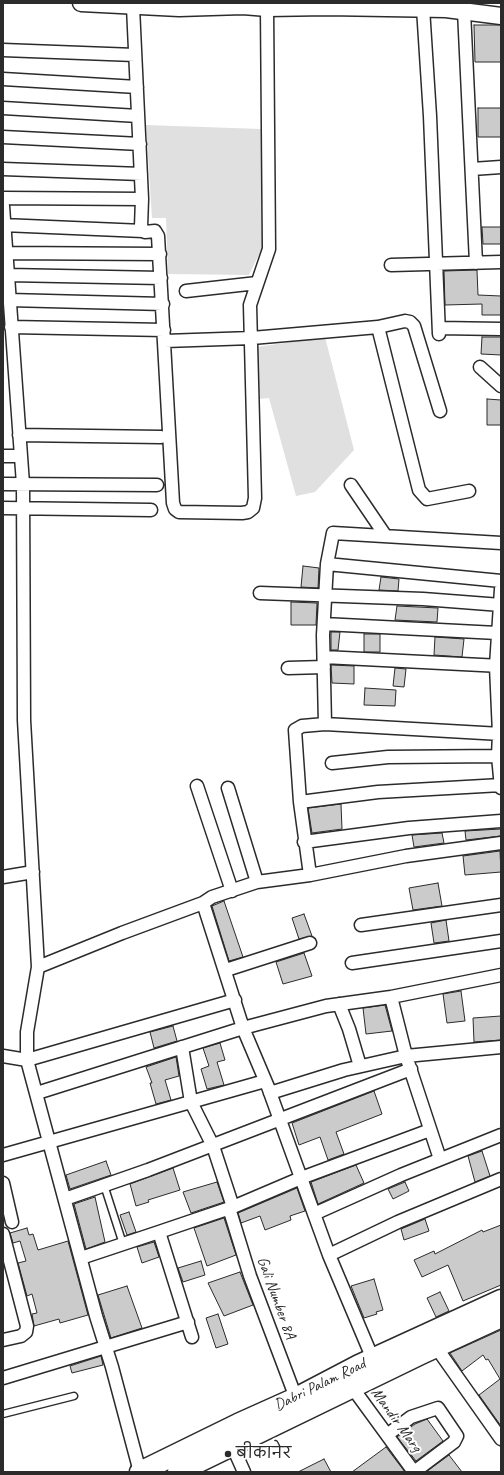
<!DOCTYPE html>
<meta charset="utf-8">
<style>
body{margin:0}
#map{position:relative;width:504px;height:1475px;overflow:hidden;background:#fff;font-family:Caveat,sans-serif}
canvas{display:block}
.frame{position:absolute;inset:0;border:4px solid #2b2b2b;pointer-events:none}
</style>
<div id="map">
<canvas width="504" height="1475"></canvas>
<div class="frame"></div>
</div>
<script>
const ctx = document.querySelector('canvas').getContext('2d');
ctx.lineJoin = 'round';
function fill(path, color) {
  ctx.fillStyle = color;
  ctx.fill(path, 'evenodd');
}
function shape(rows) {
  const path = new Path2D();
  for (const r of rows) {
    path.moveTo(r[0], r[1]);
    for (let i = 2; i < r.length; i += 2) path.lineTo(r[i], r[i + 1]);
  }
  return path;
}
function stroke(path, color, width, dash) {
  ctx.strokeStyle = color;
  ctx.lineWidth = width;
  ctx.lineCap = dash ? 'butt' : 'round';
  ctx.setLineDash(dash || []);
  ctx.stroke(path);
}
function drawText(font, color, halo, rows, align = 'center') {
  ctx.font = font + ' Caveat,"Playpen Sans Deva",sans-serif';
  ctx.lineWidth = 4;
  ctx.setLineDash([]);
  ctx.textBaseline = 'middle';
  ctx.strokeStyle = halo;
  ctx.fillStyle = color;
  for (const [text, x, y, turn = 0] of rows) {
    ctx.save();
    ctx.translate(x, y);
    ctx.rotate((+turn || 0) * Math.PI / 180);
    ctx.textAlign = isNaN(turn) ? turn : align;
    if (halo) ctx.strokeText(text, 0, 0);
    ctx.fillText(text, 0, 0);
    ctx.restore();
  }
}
fill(shape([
 [146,125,261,129,263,246,249,275,168,274,166,218,152,218],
 [325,337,354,450,315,492,296,496,269,398,259,399,257,347]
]), '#e0e0e0');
const building = shape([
 [474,25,501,25,501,62,475,62,474,25],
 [478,108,501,108,501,137,478,137,478,108],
 [482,227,501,227,501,244,483,244,482,227],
 [477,270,478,295,501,296,501,315,482,315,482,304,445,305,444,271,477,270],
 [482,337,501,337,501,355,481,354,482,337],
 [487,399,501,400,501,425,487,425,487,399],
 [303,566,319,568,318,588,301,587,303,566],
 [381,577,399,579,398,591,379,590,381,577],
 [291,602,317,603,316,625,291,625,291,602],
 [397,606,438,608,437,622,395,620,397,606],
 [331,632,340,632,338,650,331,650,331,632],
 [364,634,380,634,380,652,364,652,364,634],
 [435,637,464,639,462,657,434,655,435,637],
 [331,665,354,666,354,684,332,683,331,665],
 [395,668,406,669,404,687,393,686,395,668],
 [365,688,396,690,395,706,364,705,365,688],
 [341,804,342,829,312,833,308,808,341,804],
 [501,829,501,836,466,840,465,831,501,829],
 [442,833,444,843,414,847,412,835,442,833],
 [500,851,501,872,465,875,463,856,500,851],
 [438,883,442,906,413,910,409,888,438,883],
 [224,901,243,957,229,961,212,906,224,901],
 [304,914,312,936,299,939,292,918,304,914],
 [446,920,449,941,434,943,431,923,446,920],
 [304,953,312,976,283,984,276,962,304,953],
 [461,991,465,1021,447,1023,443,994,461,991],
 [385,1005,392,1031,366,1034,363,1008,385,1005],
 [501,1016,501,1040,474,1042,473,1018,501,1016],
 [173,1026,177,1041,154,1048,150,1032,173,1026],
 [220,1043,225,1060,217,1062,224,1085,207,1089,201,1069,209,1066,203,1048,220,1043],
 [176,1057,179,1076,165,1080,171,1100,156,1104,150,1083,152,1083,146,1067,176,1057],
 [374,1091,382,1114,336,1132,344,1154,328,1160,320,1137,299,1145,292,1123,374,1091],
 [482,1151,490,1176,475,1182,468,1156,482,1151],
 [106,1161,111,1175,70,1189,66,1175,106,1161],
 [356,1165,364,1183,318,1204,311,1182,356,1165],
 [173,1168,180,1190,148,1200,149,1202,136,1206,130,1184,173,1168],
 [217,1182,224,1202,191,1213,183,1192,217,1182],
 [405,1182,409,1191,393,1199,388,1189,405,1182],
 [297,1188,305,1211,290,1216,291,1220,265,1230,260,1216,241,1223,238,1213,297,1188],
 [95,1197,105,1242,86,1249,74,1204,95,1197],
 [129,1212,136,1232,127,1235,120,1215,129,1212],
 [224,1218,236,1255,207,1266,194,1228,224,1218],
 [425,1219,429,1231,404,1240,401,1229,425,1219],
 [501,1225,501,1285,463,1301,448,1265,422,1277,414,1260,434,1251,435,1254,482,1230,483,1232,501,1225],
 [27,1228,29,1235,33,1234,38,1250,68,1241,88,1315,60,1323,59,1319,34,1326,32,1314,37,1313,32,1294,27,1296,18,1263,26,1261,20,1241,13,1243,10,1233,27,1228],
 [154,1242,159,1257,142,1263,137,1247,154,1242],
 [201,1261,205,1275,183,1282,178,1268,201,1261],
 [240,1272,253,1305,224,1316,208,1283,240,1272],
 [374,1279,383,1310,376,1312,377,1314,364,1318,351,1286,374,1279],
 [127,1286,142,1328,111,1338,98,1295,127,1286],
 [440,1292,449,1311,436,1317,427,1298,440,1292],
 [218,1314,228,1344,216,1348,206,1318,218,1314],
 [501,1330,501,1426,479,1395,500,1379,488,1359,486,1360,483,1355,462,1371,450,1353,501,1330],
 [101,1356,103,1365,72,1373,70,1366,101,1356],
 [427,1419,443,1441,416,1461,397,1437,415,1424,427,1419],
 [386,1447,405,1472,352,1472,386,1447],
 [449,1455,462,1472,426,1472,449,1455],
 [324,1459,331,1472,298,1472,324,1459]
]);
fill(building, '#cbcbcb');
stroke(building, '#2b2b2b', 1);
const service = shape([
 [104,1185,123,1244],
 [3,1414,74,1396]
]);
const minor = shape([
 [429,3,423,8,430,116,439,334],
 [133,7,142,199,141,227,145,232,155,231,158,236,173,503,175,509,179,512,242,513,248,512,253,508,255,498,250,305,269,249,267,8],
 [464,11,476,263],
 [3,50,135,55],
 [3,79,137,87],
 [3,108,138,116],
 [3,137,140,144],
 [3,169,141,174],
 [472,169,501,167],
 [3,198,142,199],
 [3,206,23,484,24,720,38,967,27,1032,27,1060,96,1316,112,1367,140,1472],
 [3,225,143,231],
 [6,253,160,254],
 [391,265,501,262],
 [8,275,161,278],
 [186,291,257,283],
 [9,300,163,304],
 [11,327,164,330],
 [378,327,405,321,410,322,414,326,440,411],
 [439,328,501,329],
 [165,341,252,338,378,327,419,490,427,499,469,491],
 [480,367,501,386],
 [19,435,161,437],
 [3,456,20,456],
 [3,484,157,485],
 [351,485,385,535],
 [3,508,151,510],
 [501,543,333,533,327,564,323,635,325,724,501,734],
 [327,564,501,581],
 [501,589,496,666,499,734,498,756,501,788],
 [260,593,423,599,501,605],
 [324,624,497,633],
 [324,657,501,666],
 [288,668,324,667],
 [325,724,302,726,295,730,300,802,310,875,406,856,501,843],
 [332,763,388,757,498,756],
 [197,786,232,891],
 [228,788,257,882],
 [300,802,378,792,501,785],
 [304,842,409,828,501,821],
 [310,875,257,882,212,897,203,903,243,1028,268,1087,301,1178,430,1130],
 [3,877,33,872],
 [361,925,501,905],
 [352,963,501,941],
 [38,967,122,933,203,903],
 [226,970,310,943],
 [339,1004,349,1029,360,1066],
 [182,1047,191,1102,213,1146,233,1207],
 [3,1056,27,1060,235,1000],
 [37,1093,243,1028,326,1006,391,997,501,975],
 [270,1093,344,1070,406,1056,391,997],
 [3,1155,265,1081],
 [440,1159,406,1056,501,1047],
 [3,1183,12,1222],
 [65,1199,148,1170,411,1069],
 [229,1208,250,1276,296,1398],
 [314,1214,401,1175,501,1135],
 [159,1232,233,1207,301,1178,329,1255,375,1364],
 [3,1234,27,1326,26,1332,21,1336,3,1340],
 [329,1255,398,1222,501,1179],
 [81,1258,159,1232,192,1337],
 [436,1347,501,1439],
 [3,1378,188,1322],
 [349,1383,414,1472],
 [387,1435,411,1417,438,1408,457,1436,454,1442,414,1472],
 [232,1445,244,1472]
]);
const tertiary = shape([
 [81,3,179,8,243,6,267,8,327,7,446,9,501,16]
]);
const primary = shape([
 [140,1472,238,1424,296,1398,359,1365,501,1300],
 [178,1472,421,1354,501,1317]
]);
stroke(service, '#2b2b2b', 9);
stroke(minor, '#2b2b2b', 15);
stroke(tertiary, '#2b2b2b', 19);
stroke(primary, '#2b2b2b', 23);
stroke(service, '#fff', 6);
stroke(minor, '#fff', 12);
stroke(tertiary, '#fff', 16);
stroke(primary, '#fff', 20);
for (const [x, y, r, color] of [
 [228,1454,4,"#2b2b2b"]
]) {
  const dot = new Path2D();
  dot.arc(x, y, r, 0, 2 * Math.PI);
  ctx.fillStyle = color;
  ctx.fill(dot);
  stroke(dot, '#fff', 1.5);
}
drawText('16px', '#2b2b2b', '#fff', [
 ["Gali Number 8A",276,1298,70],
 ["Dabri Palam Road",320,1385,-26],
 ["Mandir Marg",396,1420,54]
]);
drawText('16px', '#2b2b2b', '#fff', [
 ["बीकानेर",236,1454]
], 'left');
</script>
